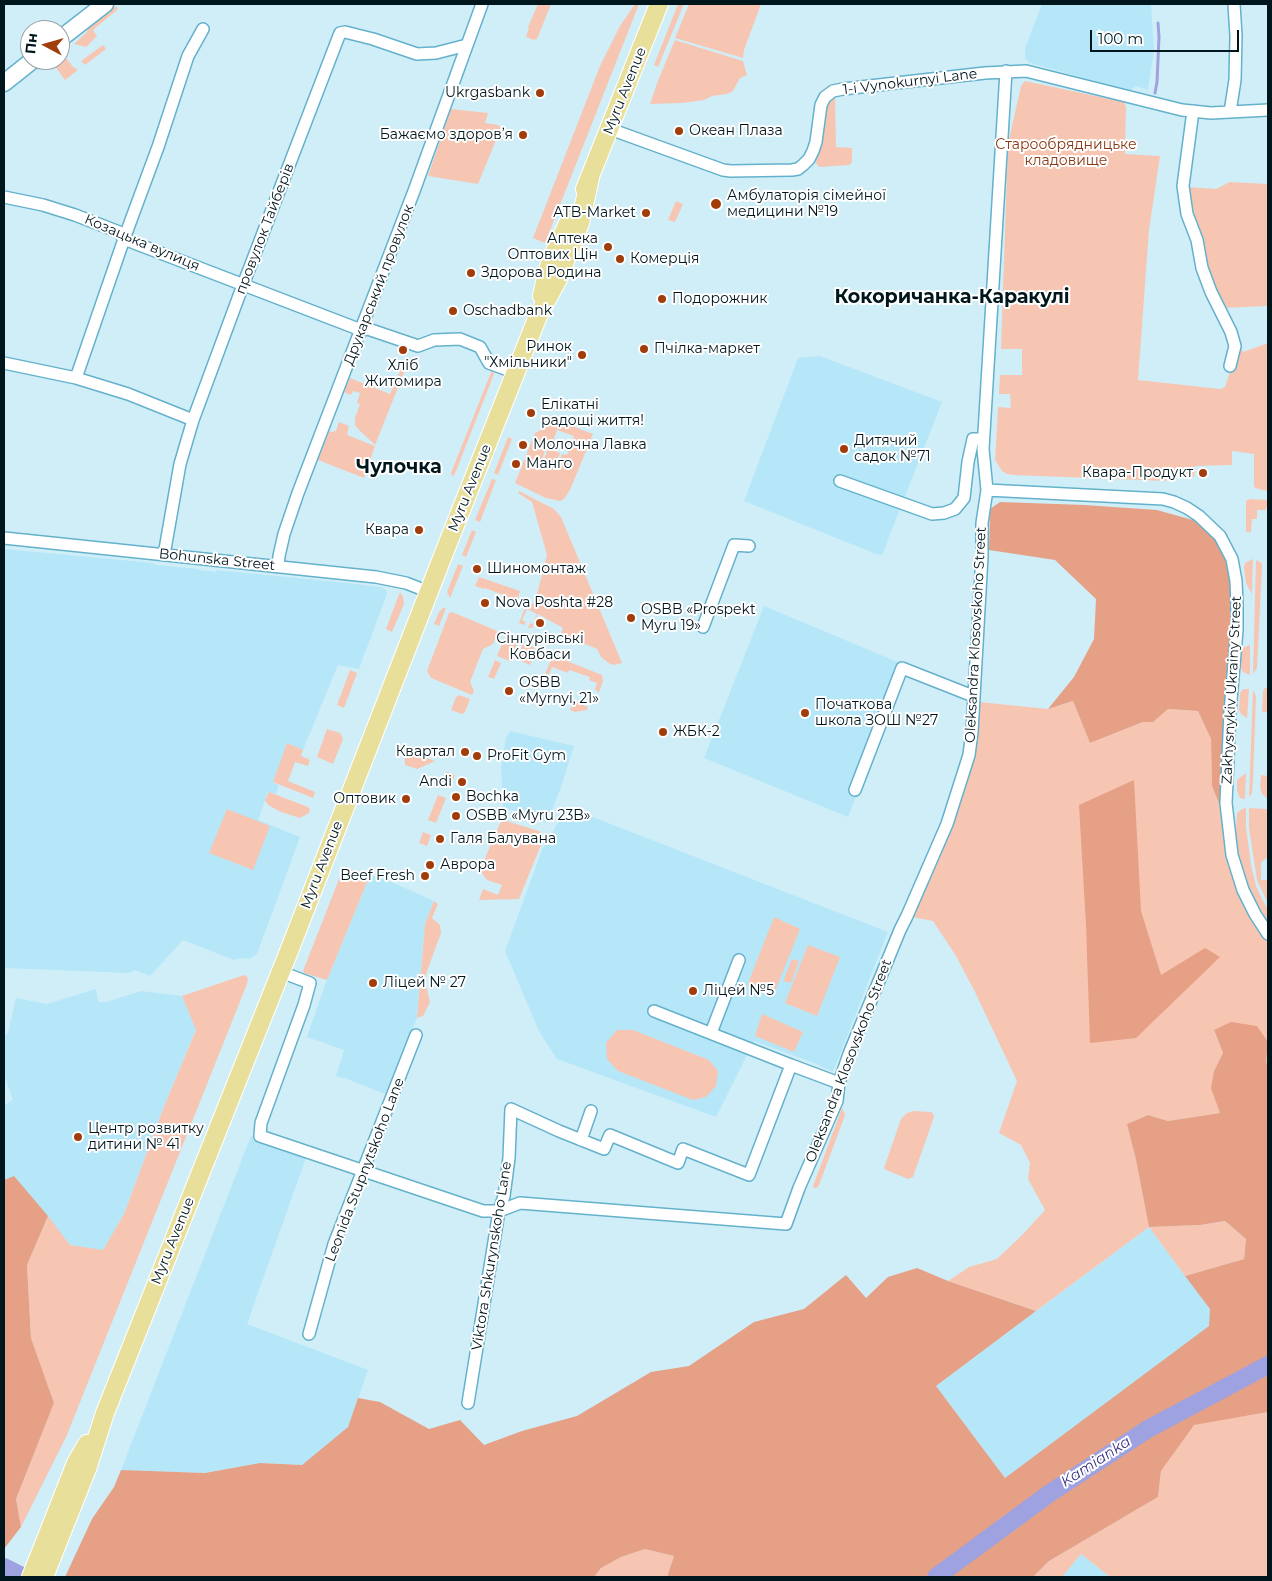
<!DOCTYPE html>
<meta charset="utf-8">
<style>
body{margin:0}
#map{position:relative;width:1272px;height:1581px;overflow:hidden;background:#d0eef8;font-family:Montserrat,sans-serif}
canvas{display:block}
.frame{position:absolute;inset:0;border:5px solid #00161d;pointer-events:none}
.north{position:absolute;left:20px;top:20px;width:50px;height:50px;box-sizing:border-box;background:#fff;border:1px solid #99a2a5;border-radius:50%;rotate:276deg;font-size:14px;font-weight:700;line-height:20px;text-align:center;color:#00161d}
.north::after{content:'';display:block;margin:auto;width:18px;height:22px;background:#a13d0a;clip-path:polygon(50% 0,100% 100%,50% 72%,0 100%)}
.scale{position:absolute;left:1090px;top:30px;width:149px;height:22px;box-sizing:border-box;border:2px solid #00161d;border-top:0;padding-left:6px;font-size:15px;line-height:18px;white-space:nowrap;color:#00161d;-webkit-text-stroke:4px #fff;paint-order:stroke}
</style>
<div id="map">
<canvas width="1272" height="1581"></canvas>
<div class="frame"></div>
<div class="north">Пн</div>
<div class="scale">100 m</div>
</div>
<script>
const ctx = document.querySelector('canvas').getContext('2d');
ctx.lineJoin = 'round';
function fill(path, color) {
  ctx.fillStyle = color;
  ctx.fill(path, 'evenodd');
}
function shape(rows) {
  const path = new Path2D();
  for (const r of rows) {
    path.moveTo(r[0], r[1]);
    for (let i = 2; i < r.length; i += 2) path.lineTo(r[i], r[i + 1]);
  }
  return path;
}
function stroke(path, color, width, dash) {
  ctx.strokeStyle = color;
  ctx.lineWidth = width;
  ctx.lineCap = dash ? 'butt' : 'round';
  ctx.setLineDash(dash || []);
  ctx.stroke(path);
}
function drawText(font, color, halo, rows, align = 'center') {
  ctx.font = font + ' Montserrat,sans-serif';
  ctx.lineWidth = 4;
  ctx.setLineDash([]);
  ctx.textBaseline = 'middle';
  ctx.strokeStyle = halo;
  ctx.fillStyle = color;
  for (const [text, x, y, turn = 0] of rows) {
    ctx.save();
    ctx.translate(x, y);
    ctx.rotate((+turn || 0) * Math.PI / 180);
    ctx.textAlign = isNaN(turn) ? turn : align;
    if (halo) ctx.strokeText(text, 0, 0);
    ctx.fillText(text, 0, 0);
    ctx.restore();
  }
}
fill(shape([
 [1042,4,1151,4,1154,51,1148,90,1136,86,1130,91,1030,63,1025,58,1025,48],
 [820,356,942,402,882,555,876,554,744,501,798,358],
 [4,549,154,563,156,565,199,569,199,570,216,572,216,570,338,582,381,587,386,590,387,594,359,669,338,665,303,750,288,743,273,783,279,785,276,794,268,792,258,820,300,837,257,954,250,959,241,958,234,960,183,940,150,976,135,970,129,973,4,968],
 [764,606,907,666,848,817,704,758],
 [510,731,574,746,561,787,547,823,503,807,501,767,506,738],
 [567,807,888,932,833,1072,814,1063,754,1041,716,1117,557,1059,539,1031,505,951,542,850],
 [370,875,391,882,434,901,425,924,417,1018,385,1094,345,1078,342,1078,336,1076,344,1050,307,1037,325,985],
 [96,989,98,1001,100,1002,106,1002,141,991,182,996,196,1029,163,1109,124,1214,103,1251,70,1245,14,1176,4,1180,4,1105,13,1100,5,1077,4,1037,8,1033,16,998,47,1004],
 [251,1136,308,1152,247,1324,368,1370,348,1427,302,1465,260,1463,205,1473,121,1470],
 [1149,1227,1210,1309,1210,1326,1005,1478,936,1386],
 [1081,1554,1110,1577,1062,1577]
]), '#b5e7f9');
fill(shape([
 [538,4,551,4,537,39,534,40,526,37,529,28,528,27],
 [635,4,639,4,545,243,533,238,600,66,620,26],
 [678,4,684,4,658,67,654,65],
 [689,4,761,4,744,50,743,58,675,38],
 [115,6,118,8,117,10,93,30,97,36,86,47,74,44,87,32,88,27],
 [675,40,743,61,747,75,740,78,733,91,727,94,712,96,704,100,682,103,650,104,659,78],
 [103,45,106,49,85,65,81,61],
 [62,53,73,67,75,68,78,70,65,80,51,61,60,60,60,54],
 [1025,81,1124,102,1126,107,1125,154,1160,156,1149,230,1138,380,1220,389,1225,387,1236,354,1242,349,1243,352,1268,343,1268,491,1258,489,1254,487,1254,454,1232,451,1232,465,1195,466,1194,477,1170,472,1166,481,1013,475,1007,474,1002,471,995,460,998,407,1011,408,1010,394,999,394,1000,375,1022,375,1022,349,1001,349,1008,144,1021,86],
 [835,96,836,147,852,148,852,160,851,164,848,165,819,167,816,163,825,109,830,98],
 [451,109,488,113,485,123,498,125,501,128,478,184,428,176],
 [1230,182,1268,184,1268,306,1221,308,1214,288,1187,187,1216,189],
 [676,201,683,204,675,222,668,220],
 [406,358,409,360,375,445,358,429,355,425,355,418,360,404,357,403,360,393,353,391,351,395,344,392,350,378,390,394],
 [492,370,494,374,456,471,454,475,452,476,451,473],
 [559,421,593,434,570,490,564,499,560,501,546,498,515,483,535,433],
 [557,430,574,436,567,455,562,454,557,468,555,467,560,453,548,448,543,462,541,462,547,445,551,447],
 [339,422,349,426,347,435,375,446,364,478,318,460,329,432,336,431],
 [508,437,512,439,498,475,494,473],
 [492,479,496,480,480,522,475,520],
 [519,491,554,509,561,517,622,663,614,665,610,664,601,657,597,649,561,634,563,628,538,614,532,628,528,628,530,623,533,624,537,614,527,609,522,620,526,622,524,625,519,623,525,608,535,602,547,555,532,502,518,493],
 [1250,499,1268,500,1268,507,1266,507,1266,510,1257,510,1257,519,1252,519,1251,532,1246,532,1246,501],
 [472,530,476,532,466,557,462,555],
 [1253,559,1252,594,1246,583,1244,568,1245,563],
 [1256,560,1262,563,1262,566,1257,668,1253,674],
 [458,564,463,566,450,598,447,592],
 [479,577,520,591,518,598,513,599,485,588,484,589,475,586],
 [400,592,403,597,404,604,392,632,386,629],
 [443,608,446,608,439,626,434,624,439,612],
 [452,612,495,630,498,632,493,644,483,649,470,682,474,691,472,695,431,678,427,671,449,613],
 [505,637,510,637,519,640,510,661,497,656],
 [523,643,534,647,535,652,530,665,517,659],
 [1250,645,1250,675,1243,672,1240,667,1241,651,1244,647],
 [557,657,602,675,603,681,599,692,595,690,597,683,589,680,590,677,569,670,568,673,552,667,543,688,540,687,550,662],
 [495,660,501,663,494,679,488,677],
 [350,670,357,673,344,708,337,705],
 [1268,687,1268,712,1262,712,1263,691,1265,688],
 [1243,689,1249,689,1247,718,1241,714,1239,710,1240,693],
 [1253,690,1256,696,1253,779,1252,794,1249,797],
 [459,695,470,699,465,712,462,714,451,710,456,697],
 [574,701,588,707,587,710,575,712,570,710],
 [1073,701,1090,743,1143,722,1153,721,1168,709,1198,711,1211,739,1212,786,1230,831,1232,855,1268,934,1268,1064,1266,1063,1268,1042,1214,1031,1223,1053,1214,1071,1220,1113,1168,1121,1148,1115,1127,1124,1136,1160,1149,1227,1200,1225,1225,1221,1246,1239,1244,1259,1185,1276,1149,1227,1036,1311,948,1281,969,1267,997,1259,1024,1233,1045,1210,1028,1179,1030,1163,1021,1145,999,1133,1017,1081,975,992,956,956,933,921,907,916,947,824,979,702,1048,709],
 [327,729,340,733,343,739,333,764,317,757],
 [287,743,303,750,301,756,310,760,308,766,295,762,288,781,315,792,313,798,273,782],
 [404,749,435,761,417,769,405,765],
 [447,772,455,775,450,788,442,785],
 [1246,773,1245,799,1244,799,1240,798,1237,791,1237,781,1238,779],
 [1261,775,1268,776,1268,799,1262,794,1260,787],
 [269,792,308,807,310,809,309,813,300,818,281,812,268,805,265,800],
 [438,795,446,798,436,823,428,820],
 [1246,808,1246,827,1251,865,1256,886,1262,899,1268,909,1268,923,1255,903,1250,891,1237,849,1236,827,1237,813,1242,809],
 [1249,808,1266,809,1268,810,1268,857,1261,862,1261,880,1268,880,1268,904,1257,880,1249,828],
 [227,809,270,826,253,870,209,853],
 [503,820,539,831,542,834,543,840,519,899,479,900,483,889,498,895,502,885,487,880,481,872,483,863,501,821],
 [423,832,431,835,427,846,419,843],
 [346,868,370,875,327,980,304,973,303,971,343,869],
 [434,901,438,904,432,918,440,925,441,933,426,974,425,981,430,1002,423,1016,417,1018,425,924],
 [774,917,800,929,773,996,747,986],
 [808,945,840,957,817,1016,785,1003],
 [792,959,799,961,791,983,783,981],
 [244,975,247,977,248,979,247,984,67,1435,21,1527,16,1499,54,1403,31,1338,27,1265,48,1216,70,1245,103,1250,124,1214,163,1109,196,1030,182,996],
 [762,1014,803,1032,794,1052,755,1036],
 [617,1030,633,1030,709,1060,718,1071,716,1086,706,1097,693,1100,618,1071,607,1059,606,1043],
 [842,1108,845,1114,844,1118,819,1185,817,1188,814,1188,813,1186],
 [914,1111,931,1112,933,1114,934,1117,913,1177,908,1179,886,1170,884,1168,901,1119,907,1113],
 [1268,1412,1268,1577,1110,1577,1081,1554,1062,1577,1033,1577,1049,1561,1158,1497,1161,1471,1194,1424],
 [645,1549,674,1556,667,1577,594,1577,601,1568,621,1557]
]), '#f7c6b3');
fill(shape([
 [1000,502,1084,505,1157,510,1207,524,1232,559,1230,831,1212,786,1211,739,1198,711,1168,709,1153,722,1143,722,1090,743,1073,701,1048,709,1074,677,1094,639,1096,599,1055,560,989,550,990,509],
 [1134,780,1141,911,1161,975,1205,948,1220,957,1136,1038,1090,1043,1086,925,1079,805],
 [1231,1022,1257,1026,1268,1042,1266,1063,1268,1064,1268,1412,1194,1425,1161,1471,1158,1497,1049,1561,1033,1577,667,1577,674,1556,645,1549,621,1557,601,1568,594,1577,65,1577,92,1519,114,1487,121,1470,205,1473,260,1463,302,1465,348,1427,358,1398,380,1402,429,1429,460,1420,484,1445,522,1431,577,1416,651,1372,689,1366,754,1322,804,1309,846,1275,866,1298,888,1277,917,1268,948,1281,1036,1311,936,1386,1005,1478,1209,1326,1210,1309,1185,1276,1244,1259,1246,1239,1225,1221,1200,1225,1149,1227,1136,1160,1127,1124,1148,1115,1168,1121,1220,1113,1211,1088,1214,1071,1223,1053,1214,1030],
 [14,1176,48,1216,27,1265,31,1338,54,1403,16,1499,21,1527,4,1549,4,1180]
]), '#e5a086');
stroke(shape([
 [1155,93,1157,82,1159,37,1158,23]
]), '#9fa2e0', 3);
stroke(shape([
 [4,1567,24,1577],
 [936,1577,1050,1493,1148,1429,1268,1365]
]), '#9fa2e0', 18);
const street = shape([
 [1193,111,1183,186,1187,214,1197,240,1202,268,1211,292,1231,332,1235,346,1230,366],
 [1230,112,1235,80,1236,36,1234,4],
 [610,129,723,170,731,171,792,170,798,169,803,165,809,159,813,151,816,142,821,105,825,97,833,91,843,89,985,73,1026,71,1182,110,1211,113,1268,110],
 [4,197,43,205,75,215,119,232,124,239,361,330,368,329,418,346,434,340,460,339,480,347,489,363,516,373],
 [4,363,76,378,128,394,193,420],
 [76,378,124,239,158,147,188,56,203,29],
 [840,481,932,514,944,513,955,509,964,498,968,462,973,439,983,439],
 [987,490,1163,499,1174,502,1187,508,1199,516,1220,536,1232,559,1236,581,1237,604,1237,630,1230,712,1226,803,1232,855,1243,890,1255,914,1268,934],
 [4,538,376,577,406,583,429,592],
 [164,555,180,464,193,420,243,285,340,33,345,32,373,39,417,54,436,53,467,45],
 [278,566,279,556,284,534,298,493,414,191,482,4],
 [703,627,734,545,749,546],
 [855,790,902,668,973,696],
 [281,972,310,983],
 [310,983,304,1005,261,1123,260,1136,483,1211,499,1211,520,1203,786,1224,799,1188,837,1101,839,1083,849,1054,900,930,907,916,947,824,969,755,972,732,982,556,982,523,987,490,983,449,1006,71],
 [654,1011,791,1065],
 [711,1033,739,960],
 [581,1140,591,1111],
 [309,1334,334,1244,416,1035],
 [468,1403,499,1211,504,1196,509,1158,511,1109,559,1131,604,1149,610,1135,678,1163,683,1149,749,1175,791,1065,839,1083]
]);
const secondary = shape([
 [60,39,105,4],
 [4,83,33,60]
]);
const primary = shape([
 [585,189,659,4],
 [542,296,547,273,552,258,570,219],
 [31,1577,76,1463,87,1444],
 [44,1577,87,1469,105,1413,291,946,444,553,538,316,558,279,580,223,590,178]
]);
stroke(street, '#64b1cb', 14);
stroke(secondary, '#64b1cb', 19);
stroke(primary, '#fff', 20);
stroke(street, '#fff', 11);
stroke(secondary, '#fff', 16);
stroke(primary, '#e8df9b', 18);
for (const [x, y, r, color] of [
 [540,93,5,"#a13d0a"],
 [679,131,5,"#a13d0a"],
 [523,135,5,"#a13d0a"],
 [716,204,6,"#a13d0a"],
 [646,213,5,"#a13d0a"],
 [608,247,5,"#a13d0a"],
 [620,259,5,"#a13d0a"],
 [471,273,5,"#a13d0a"],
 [662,299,5,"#a13d0a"],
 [453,311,5,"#a13d0a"],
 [644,349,5,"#a13d0a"],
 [403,350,5,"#a13d0a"],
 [582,355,5,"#a13d0a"],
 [531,413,5,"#a13d0a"],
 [523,445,5,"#a13d0a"],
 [844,449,5,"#a13d0a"],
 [516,464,5,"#a13d0a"],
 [1203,473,5,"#a13d0a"],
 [419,530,5,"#a13d0a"],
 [477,569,5,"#a13d0a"],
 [485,603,5,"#a13d0a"],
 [631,618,5,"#a13d0a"],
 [540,623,5,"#a13d0a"],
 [509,691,5,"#a13d0a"],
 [805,713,5,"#a13d0a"],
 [663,732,5,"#a13d0a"],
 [465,752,5,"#a13d0a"],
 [477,756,5,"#a13d0a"],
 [462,782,5,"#a13d0a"],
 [456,797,5,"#a13d0a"],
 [406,799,5,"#a13d0a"],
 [456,816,5,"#a13d0a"],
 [440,839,5,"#a13d0a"],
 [430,865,5,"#a13d0a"],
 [425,876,5,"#a13d0a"],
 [373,983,5,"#a13d0a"],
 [693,991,5,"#a13d0a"],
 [78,1137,5,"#a13d0a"]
]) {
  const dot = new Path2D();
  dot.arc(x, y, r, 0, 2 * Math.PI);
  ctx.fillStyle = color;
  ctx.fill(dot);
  stroke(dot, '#fff', 2);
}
drawText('14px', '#00161d', '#fff', [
 ["1-i Vynokurnyi Lane",910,82,-7],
 ["Myru Avenue",625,91,-68],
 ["провулок Тайберів",265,229,-69],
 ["Козацька вулиця",142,243,23],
 ["Друкарський провулок",379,285,-69],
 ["Myru Avenue",470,488,-68],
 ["Bohunska Street",217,560,6],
 ["Oleksandra Klosovskoho Street",976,635,-87],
 ["Zakhysnykiv Ukrainy Street",1232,690,-87],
 ["Myru Avenue",322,865,-69],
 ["Oleksandra Klosovskoho Street",849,1061,-69],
 ["Leonida Stupnytskoho Lane",365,1170,-69],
 ["Myru Avenue",173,1241,-68],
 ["Viktora Shkurynskoho Lane",492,1256,-81]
]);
drawText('14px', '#00161d', '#fff', [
 ["Ukrgasbank",530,93,"right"],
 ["Океан Плаза",689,131],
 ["Бажаємо здоровʼя",513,135,"right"],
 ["Амбулаторія сімейної",727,196],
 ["медицини №19",727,212],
 ["ATB-Market",636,213,"right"],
 ["Аптека",598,239,"right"],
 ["Оптових Цін",598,255,"right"],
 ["Комерція",630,259],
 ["Здорова Родина",481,273],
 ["Подорожник",672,299],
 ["Oschadbank",463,311],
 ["Ринок",572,347,"right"],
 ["\"Хмільники\"",572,363,"right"],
 ["Пчілка-маркет",654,349],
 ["Хліб",403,366,"center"],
 ["Житомира",403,382,"center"],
 ["Елікатні",541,405],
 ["радощі життя!",541,421],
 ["Дитячий",854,441],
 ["садок №71",854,457],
 ["Молочна Лавка",533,445],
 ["Манго",526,464],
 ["Квара-Продукт",1193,473,"right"],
 ["Квара",409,530,"right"],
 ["Шиномонтаж",487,569],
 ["Nova Poshta #28",495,603],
 ["OSBB «Prospekt",641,610],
 ["Myru 19»",641,626],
 ["Сінгурівські",540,639,"center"],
 ["Ковбаси",540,655,"center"],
 ["OSBB",519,683],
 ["«Myrnyi, 21»",519,699],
 ["Початкова",815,705],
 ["школа ЗОШ №27",815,721],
 ["ЖБК-2",673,732],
 ["Квартал",455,752,"right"],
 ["ProFit Gym",487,756],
 ["Andi",452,782,"right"],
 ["Bochka",466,797],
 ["Оптовик",396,799,"right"],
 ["OSBB «Myru 23B»",466,816],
 ["Галя Балувана",450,839],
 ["Аврора",440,865],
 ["Beef Fresh",415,876,"right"],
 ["Ліцей № 27",383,983],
 ["Ліцей №5",703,991],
 ["Центр розвитку",88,1129],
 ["дитини № 41",88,1145]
], 'left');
drawText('14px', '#883713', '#fff', [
 ["Старообрядницьке",1066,145],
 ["кладовище",1066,161]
]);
drawText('italic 15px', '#3b3780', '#fff', [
 ["Kamianka",1096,1462,-33]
]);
drawText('bold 19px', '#00161d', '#fff', [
 ["Кокоричанка-Каракулі",952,297],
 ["Чулочка",399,467]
]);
</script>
